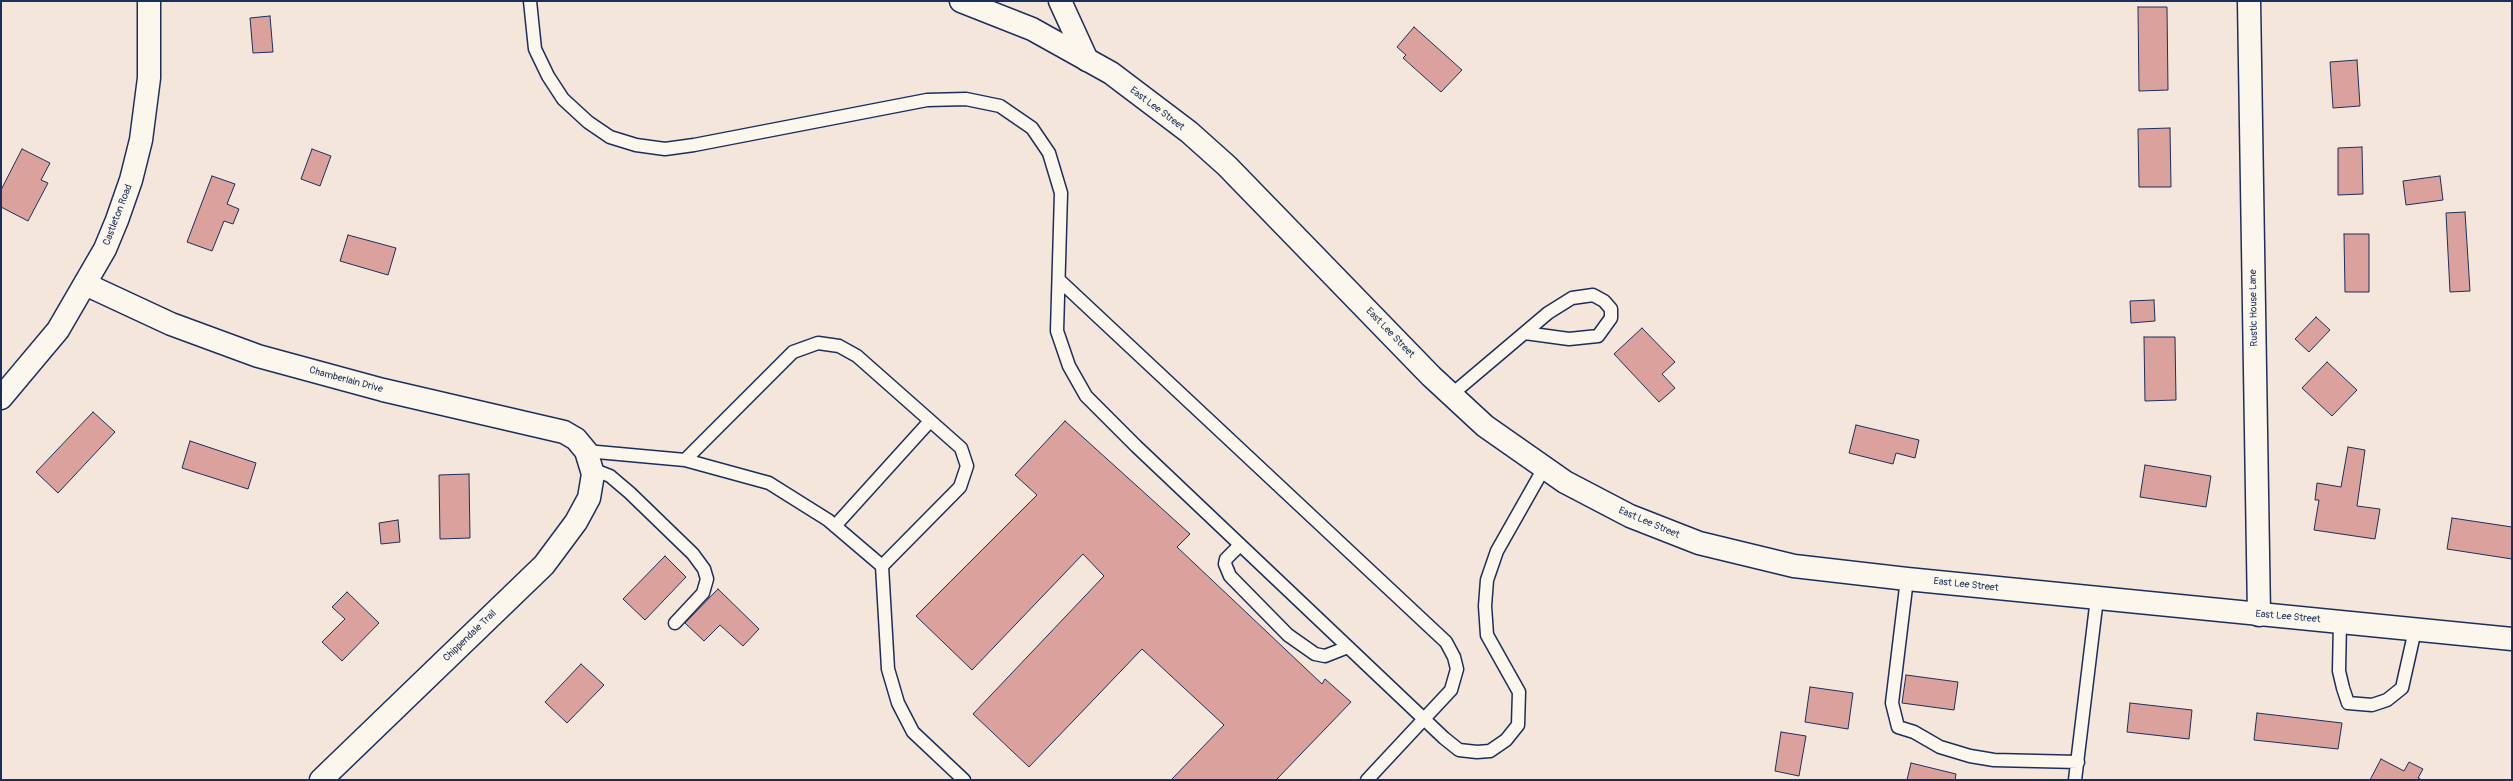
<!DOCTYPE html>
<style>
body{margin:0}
#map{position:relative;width:2513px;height:781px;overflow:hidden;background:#f5e6dc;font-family:Pangolin,sans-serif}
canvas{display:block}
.frame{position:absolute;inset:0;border:2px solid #1b2f5e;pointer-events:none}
</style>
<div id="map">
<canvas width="2513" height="781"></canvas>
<div class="frame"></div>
</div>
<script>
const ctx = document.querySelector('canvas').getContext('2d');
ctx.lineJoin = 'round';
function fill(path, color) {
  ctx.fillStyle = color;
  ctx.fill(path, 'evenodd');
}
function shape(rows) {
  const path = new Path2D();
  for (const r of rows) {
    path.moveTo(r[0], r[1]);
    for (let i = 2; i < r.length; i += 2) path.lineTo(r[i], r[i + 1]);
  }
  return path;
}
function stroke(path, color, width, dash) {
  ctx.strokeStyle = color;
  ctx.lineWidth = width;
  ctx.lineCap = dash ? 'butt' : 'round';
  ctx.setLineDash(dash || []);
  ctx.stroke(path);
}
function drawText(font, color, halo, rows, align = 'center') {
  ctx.font = font + ' Pangolin,sans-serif';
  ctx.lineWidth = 3;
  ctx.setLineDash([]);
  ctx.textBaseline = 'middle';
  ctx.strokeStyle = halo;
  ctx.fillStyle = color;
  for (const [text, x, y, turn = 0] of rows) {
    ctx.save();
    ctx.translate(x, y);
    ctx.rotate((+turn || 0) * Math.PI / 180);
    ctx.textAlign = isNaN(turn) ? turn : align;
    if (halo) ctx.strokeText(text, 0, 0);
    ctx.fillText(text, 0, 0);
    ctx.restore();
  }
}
const building = shape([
 [2138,7,2167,7,2168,90,2139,91,2138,7],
 [270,16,273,52,253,53,250,18,270,16],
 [1414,27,1462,70,1441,92,1403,58,1406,55,1397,47,1414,27],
 [2357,60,2360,106,2333,108,2330,62,2357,60],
 [2170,128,2171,187,2139,187,2138,129,2170,128],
 [2362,147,2363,194,2338,195,2338,148,2362,147],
 [22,149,50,163,41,180,48,183,28,221,1,207,1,190,22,149],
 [312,149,331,156,320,186,301,179,312,149],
 [212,176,235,184,227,204,239,209,233,224,224,221,212,251,187,242,212,176],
 [2440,176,2443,200,2406,205,2403,181,2440,176],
 [2465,212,2470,291,2450,292,2446,213,2465,212],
 [2344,234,2369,234,2369,292,2345,292,2344,234],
 [348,235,396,248,388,275,340,261,348,235],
 [2154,300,2155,321,2131,323,2130,301,2154,300],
 [2316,317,2330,330,2309,352,2295,339,2316,317],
 [1642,328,1675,362,1662,374,1675,388,1659,402,1614,354,1642,328],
 [2144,337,2175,337,2176,400,2145,401,2144,337],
 [2327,362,2357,390,2332,416,2302,388,2327,362],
 [93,412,115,432,58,493,36,472,93,412],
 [1065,421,1190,534,1177,547,1322,684,1325,679,1351,702,1276,780,1171,780,1224,725,1142,649,1029,767,973,714,1104,576,1083,554,972,670,916,616,1037,495,1015,475,1065,421],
 [1856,425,1919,440,1915,458,1896,453,1893,464,1849,453,1856,425],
 [190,441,256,463,248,489,182,468,190,441],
 [2348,447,2365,450,2357,506,2380,509,2375,539,2314,530,2319,500,2315,500,2317,483,2341,487,2348,447],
 [2145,465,2211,476,2206,507,2140,497,2145,465],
 [469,474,470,538,440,539,439,475,469,474],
 [2452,518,2512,527,2512,559,2447,549,2452,518],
 [398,520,400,542,381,544,379,523,398,520],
 [665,556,686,577,645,620,623,599,665,556],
 [718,589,759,629,743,646,720,625,704,641,685,623,718,589],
 [347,592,379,623,342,661,322,642,345,619,332,607,347,592],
 [581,664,604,685,567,723,545,702,581,664],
 [1906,675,1958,682,1954,710,1902,703,1906,675],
 [1810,687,1853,693,1848,729,1805,722,1810,687],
 [2130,703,2192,710,2189,739,2127,732,2130,703],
 [2257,713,2342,723,2338,749,2254,740,2257,713],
 [1781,732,1806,736,1799,776,1775,771,1781,732],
 [2381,759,2404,771,2409,762,2423,769,2418,778,2422,780,2370,780,2381,759],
 [1911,763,1956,774,1955,780,1907,780,1911,763]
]);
fill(building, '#dba19d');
stroke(building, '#1b2f5e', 1);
const service = shape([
 [530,1,535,49,548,76,563,99,588,122,610,137,636,145,665,149,694,145,927,100,966,99,1000,106,1032,128,1049,153,1061,193,1057,331,1069,366,1086,396,1136,446,1444,738,1459,750,1477,752,1490,751,1506,740,1518,725,1519,692,1487,635,1485,606,1487,580,1497,551,1544,468],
 [1059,280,1446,642,1454,657,1457,669,1451,690,1367,780],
 [1451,395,1548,313,1572,298,1593,295,1604,301,1611,309,1611,318,1598,336,1569,339,1525,333],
 [586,451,685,460,769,483,828,520,882,566,960,487,967,466,961,448,857,356,839,346,818,343,793,352,685,460],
 [592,469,610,476,630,493,693,554,704,569,707,579,703,593,675,623],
 [835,526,930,421],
 [1240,545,1226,559,1225,564,1230,576,1288,635,1315,654,1325,656,1348,647],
 [882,566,888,669,898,703,913,732,964,780],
 [1907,579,1892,703,1898,727,1914,732,1940,747,1970,756,1994,760,2078,762],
 [2340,622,2339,671,2343,688,2348,703,2372,705,2387,700,2402,688,2415,630],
 [2075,780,2097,598]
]);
const minor = shape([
 [1060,1,1087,60],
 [2249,1,2259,615],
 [85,284,171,324,258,356,383,390,564,432,576,439,586,451,593,474,589,498,576,522,544,565,321,780],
 [1,398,58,330,105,249,117,220,131,180,141,140,149,78,149,1]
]);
const tertiary = shape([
 [961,1,1032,29,1111,73,1189,132,1227,166,1431,376,1485,426,1565,482,1630,516,1699,543,1794,566,1907,579,2512,639]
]);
stroke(service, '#1b2f5e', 15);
stroke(minor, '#1b2f5e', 25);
stroke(tertiary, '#1b2f5e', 25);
stroke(service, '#fbf7ec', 12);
stroke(minor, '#fbf7ec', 22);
stroke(tertiary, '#fbf7ec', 22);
drawText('10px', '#1b2f5e', '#fbf7ec', [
 ["East Lee Street",1157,109,37],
 ["Castleton Road",118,215,-69],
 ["Rustic House Lane",2254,308,-91],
 ["East Lee Street",1390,333,46],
 ["Chamberlain Drive",346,380,15],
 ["East Lee Street",1649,523,23],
 ["East Lee Street",1966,585,6],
 ["East Lee Street",2288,617,5],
 ["Chippendale Trail",470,636,-44]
]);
</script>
